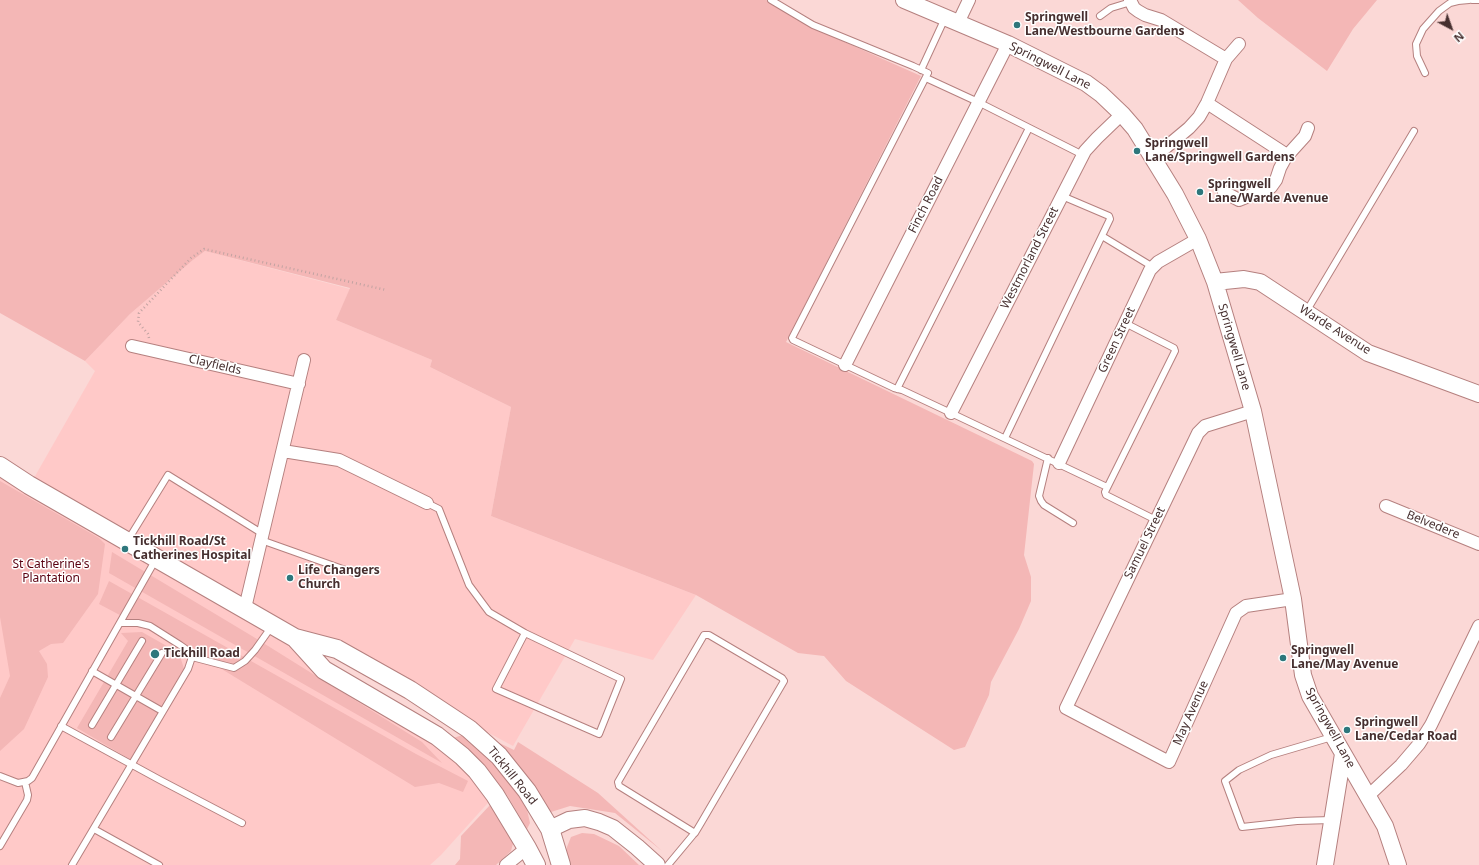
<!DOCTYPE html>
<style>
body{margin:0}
#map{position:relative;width:1479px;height:865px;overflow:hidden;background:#fbd8d6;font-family:"Noto Sans",sans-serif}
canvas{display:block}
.north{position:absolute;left:1431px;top:8px;width:40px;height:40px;-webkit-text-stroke:3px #fff;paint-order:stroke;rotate:139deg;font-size:11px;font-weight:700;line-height:16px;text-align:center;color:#462f2f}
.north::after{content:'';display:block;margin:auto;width:14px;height:18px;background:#462f2f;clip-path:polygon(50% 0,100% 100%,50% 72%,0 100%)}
</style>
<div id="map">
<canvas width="1479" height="865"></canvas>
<div class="north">N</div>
</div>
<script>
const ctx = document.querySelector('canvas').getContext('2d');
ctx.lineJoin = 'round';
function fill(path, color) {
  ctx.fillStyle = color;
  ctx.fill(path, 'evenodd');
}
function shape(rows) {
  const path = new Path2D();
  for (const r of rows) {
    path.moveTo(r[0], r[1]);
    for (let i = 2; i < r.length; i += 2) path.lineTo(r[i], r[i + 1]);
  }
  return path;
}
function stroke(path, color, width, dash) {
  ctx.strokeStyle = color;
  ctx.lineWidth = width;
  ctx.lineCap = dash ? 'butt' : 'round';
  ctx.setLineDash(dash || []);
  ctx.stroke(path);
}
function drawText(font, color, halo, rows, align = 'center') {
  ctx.font = font + ' "Noto Sans",sans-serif';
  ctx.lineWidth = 3;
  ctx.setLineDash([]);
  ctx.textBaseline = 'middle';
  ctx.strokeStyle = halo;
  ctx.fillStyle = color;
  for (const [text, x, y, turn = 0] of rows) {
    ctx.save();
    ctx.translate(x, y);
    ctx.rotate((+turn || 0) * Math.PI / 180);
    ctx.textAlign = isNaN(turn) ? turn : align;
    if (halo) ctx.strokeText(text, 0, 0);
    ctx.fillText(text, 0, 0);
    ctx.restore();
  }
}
fill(shape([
 [205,251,350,289,336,320,432,360,430,367,511,407,491,516,696,595,653,660,575,639,513,746,48,495,295,638,324,670,437,736,495,795,441,855,430,865,0,865,0,466,30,485,95,371,85,361,130,314,193,260]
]), '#ffc9c8');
fill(shape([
 [0,0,766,0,820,31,921,76,786,342,1032,461,1034,464,1024,555,1031,577,1031,601,1019,629,991,682,989,695,965,747,954,750,846,681,824,656,798,653,696,595,491,516,511,407,430,367,432,360,336,320,350,288,205,251,193,260,130,314,85,361,0,313],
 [1238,0,1377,0,1353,29,1327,71,1258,18],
 [0,481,99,538,105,544,98,594,63,643,51,644,39,651,47,664,48,677,24,729,0,751,0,698,10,676,0,617],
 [112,552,252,636,422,742,442,763,109,573],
 [109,581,416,754,468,781,463,792,439,783,415,787,220,668,99,604],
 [142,632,179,653,185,672,133,761,77,728,128,641,121,633],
 [466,734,511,782,526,805,530,823,527,829,507,795,481,764,453,738],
 [491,739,514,750,518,742,598,793,662,851,615,813,570,806,551,812,543,806],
 [491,804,514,840,511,851,496,865,455,865,460,859,461,836],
 [582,833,594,834,619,846,639,865,570,865,566,852,567,847,571,837]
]), '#f4b7b6');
const lane = shape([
 [771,0,813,25,913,66,928,73,792,338,793,340,894,388,902,390,951,413,1107,487],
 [1472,0,1479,0],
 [1100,16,1111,8,1131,2],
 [921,70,945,18],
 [1425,73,1417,56,1416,44,1423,29,1439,11,1450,3,1458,1,1469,0],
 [926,78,978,102,1083,155],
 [1102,236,1153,267],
 [1306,312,1414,131],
 [1125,323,1174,348,1175,351,1105,492,1106,495,1156,520],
 [897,389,1029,128],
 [1005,438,1110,219,1109,216,1062,196],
 [1048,458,1039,496,1041,501,1044,505,1073,523],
 [427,503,439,509,469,585,489,612,525,633,621,679,599,734,496,689,525,633],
 [128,540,168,475,263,534],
 [261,540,354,573],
 [192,657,234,668,245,661,255,650,272,626],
 [92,671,162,711],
 [92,725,142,641],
 [61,726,160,780,242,823],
 [111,737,162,653],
 [0,776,18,783,28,781,32,778,156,559],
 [1331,820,1297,821,1242,827,1225,781,1239,770,1271,755,1332,737],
 [94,829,159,865],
 [0,846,27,800,28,795,25,782],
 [72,865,188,669,192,657,190,652,180,645,150,626,138,623,120,623],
 [668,865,693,835,695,833,701,823,784,681,782,678,709,635,704,635,618,782,619,786,695,833]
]);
const street = shape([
 [1130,0,1134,8,1138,11,1145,15,1161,20,1226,59],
 [958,23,969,0],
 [1207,103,1287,155],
 [1153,158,1189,128,1199,117,1207,103,1226,59,1239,44],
 [1224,192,1239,200,1271,187,1276,180,1280,168,1286,157,1305,136,1308,128],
 [132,346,299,384],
 [845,365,1008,44],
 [1253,411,1205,426,1198,433,1066,708,1169,762,1236,613,1246,606,1293,599],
 [951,413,1085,151,1097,138,1122,114],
 [283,451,339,460,427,503],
 [1059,463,1150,270,1158,262,1198,239],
 [1386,506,1479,544],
 [245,608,304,360],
 [1368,796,1401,765,1419,744,1431,725,1479,626],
 [506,865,527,848]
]);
const secondary = shape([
 [904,0,1008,44,1086,83,1101,94,1122,114,1135,129,1175,194,1198,239,1215,282,1253,411,1293,599,1303,675,1310,696,1385,826,1398,865],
 [1215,282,1244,279,1260,282,1368,353,1479,394],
 [550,829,569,820,585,818,599,822,613,828,637,847,657,865],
 [1325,865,1343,754]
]);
const primary = shape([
 [0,466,29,485,295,638,337,649,410,690,469,729,499,756,527,791,550,829,561,865],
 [295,638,324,670,437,736,462,756,477,771,495,795,527,848,536,865]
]);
stroke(lane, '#b5807f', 8);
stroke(street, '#b5807f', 14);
stroke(secondary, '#b5807f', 18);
stroke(primary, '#b5807f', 20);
stroke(shape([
 [149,338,148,334,138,322,139,313,191,258,204,249,386,290]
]), '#c2a3a2', 2.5, [1, 3]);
stroke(lane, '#fff', 6);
stroke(street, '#fff', 12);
stroke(secondary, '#fff', 16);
stroke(primary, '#fff', 18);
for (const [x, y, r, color] of [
 [1017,25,4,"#2e777c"],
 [1137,151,4,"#2e777c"],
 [1200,192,4,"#2e777c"],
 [125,549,4,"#2e777c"],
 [290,578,4,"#2e777c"],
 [155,654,5,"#2e777c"],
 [1283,658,4,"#2e777c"],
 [1347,730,4,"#2e777c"]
]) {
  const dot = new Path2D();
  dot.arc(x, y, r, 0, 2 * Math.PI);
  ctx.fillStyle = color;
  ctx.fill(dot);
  stroke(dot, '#fff', 1.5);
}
drawText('bold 12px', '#462f2f', '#fff', [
 ["Springwell",1025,18],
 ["Lane/Westbourne Gardens",1025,32],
 ["Springwell",1145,144],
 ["Lane/Springwell Gardens",1145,158],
 ["Springwell",1208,185],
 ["Lane/Warde Avenue",1208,199],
 ["Tickhill Road/St",133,542],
 ["Catherines Hospital",133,556],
 ["Life Changers",298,571],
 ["Church",298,585],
 ["Springwell",1291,651],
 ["Lane/May Avenue",1291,665],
 ["Tickhill Road",164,654],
 ["Springwell",1355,723],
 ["Lane/Cedar Road",1355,737]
], 'left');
drawText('12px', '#462f2f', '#fff', [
 ["Springwell Lane",1050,66,27],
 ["Finch Road",926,205,-63],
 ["Westmorland Street",1030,258,-63],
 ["Warde Avenue",1335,330,32],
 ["Green Street",1117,340,-65],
 ["Springwell Lane",1234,347,74],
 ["Clayfields",215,365,13],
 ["Belvedere",1433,525,22],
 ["Samuel Street",1145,543,-64],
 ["May Avenue",1191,713,-66],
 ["Springwell Lane",1330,728,61],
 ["Tickhill Road",512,776,51]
]);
drawText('12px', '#5a0010', '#fff', [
 ["St Catherine's",51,565],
 ["Plantation",51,579]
]);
</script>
